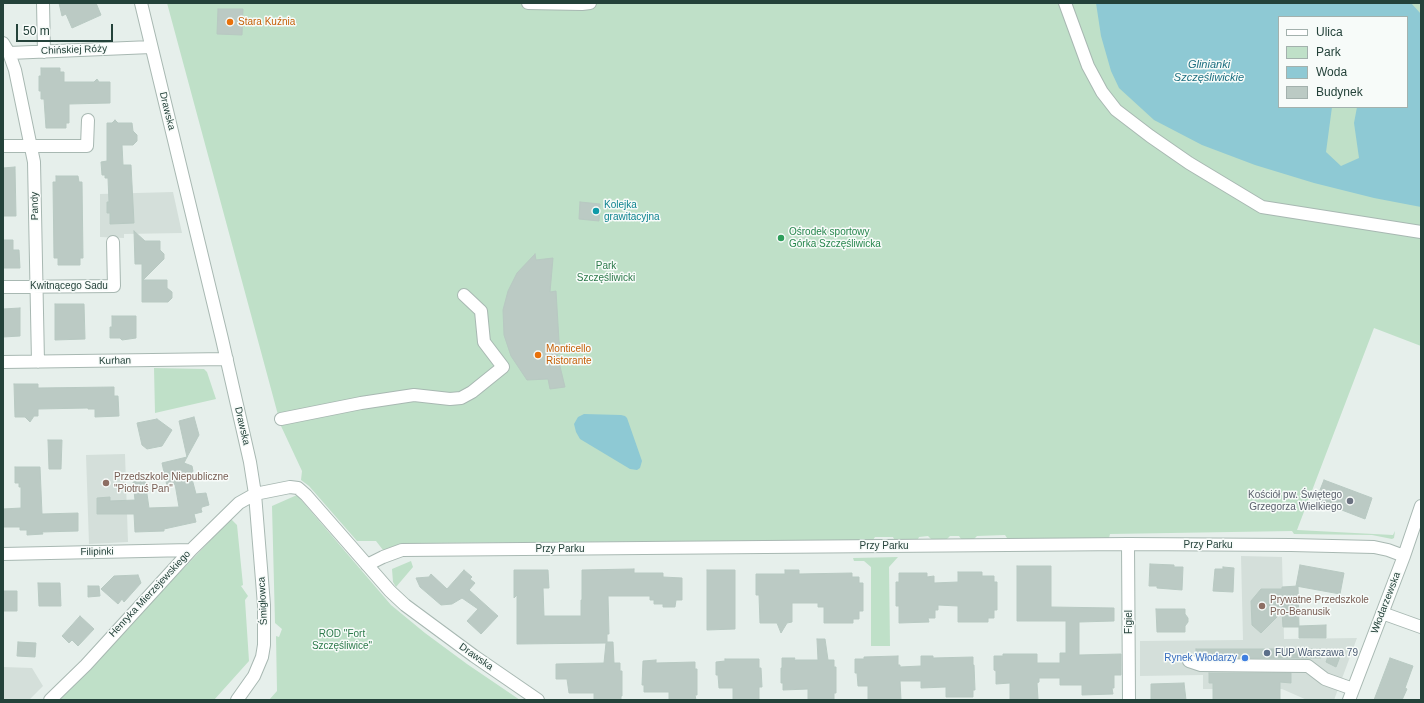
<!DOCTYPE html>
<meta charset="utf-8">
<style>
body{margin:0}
#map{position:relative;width:1424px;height:703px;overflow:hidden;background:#e6efeb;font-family:Helvetica,sans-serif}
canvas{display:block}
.frame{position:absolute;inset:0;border:4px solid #24423a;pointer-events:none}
.legend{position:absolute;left:1278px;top:16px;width:130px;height:92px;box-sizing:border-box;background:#f7fbf9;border:1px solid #a3b1ad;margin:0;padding:5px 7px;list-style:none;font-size:12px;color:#24423a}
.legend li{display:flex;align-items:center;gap:8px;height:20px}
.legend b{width:20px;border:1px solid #a3b1ad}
.scale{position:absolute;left:16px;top:24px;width:97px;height:18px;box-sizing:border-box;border:2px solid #24423a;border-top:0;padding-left:5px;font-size:12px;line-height:14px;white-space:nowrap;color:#24423a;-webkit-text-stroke:3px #f7fbf9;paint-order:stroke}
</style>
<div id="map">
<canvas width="1424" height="703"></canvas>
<div class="frame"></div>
<ul class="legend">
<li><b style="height:5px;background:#fff"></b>Ulica</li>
<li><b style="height:11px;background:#bfe0c8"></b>Park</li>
<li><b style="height:11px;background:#8ec9d4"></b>Woda</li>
<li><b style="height:11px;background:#bbcac4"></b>Budynek</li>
</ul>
<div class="scale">50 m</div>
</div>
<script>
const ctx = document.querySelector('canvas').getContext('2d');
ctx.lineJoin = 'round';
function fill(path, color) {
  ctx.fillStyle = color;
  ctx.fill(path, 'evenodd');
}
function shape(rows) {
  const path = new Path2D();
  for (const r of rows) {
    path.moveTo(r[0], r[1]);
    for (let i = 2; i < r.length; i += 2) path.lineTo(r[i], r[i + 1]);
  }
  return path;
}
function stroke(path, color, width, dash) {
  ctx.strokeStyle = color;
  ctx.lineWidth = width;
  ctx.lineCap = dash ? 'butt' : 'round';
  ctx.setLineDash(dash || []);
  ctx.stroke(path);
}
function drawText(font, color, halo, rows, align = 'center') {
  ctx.font = font + ' Helvetica,sans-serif';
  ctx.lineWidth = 3;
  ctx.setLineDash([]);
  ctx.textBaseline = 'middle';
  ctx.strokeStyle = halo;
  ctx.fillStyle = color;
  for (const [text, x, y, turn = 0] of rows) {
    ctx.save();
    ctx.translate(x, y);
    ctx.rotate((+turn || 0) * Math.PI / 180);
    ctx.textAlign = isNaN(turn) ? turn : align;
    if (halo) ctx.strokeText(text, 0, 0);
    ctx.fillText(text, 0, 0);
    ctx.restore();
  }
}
fill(shape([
 [173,192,182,233,124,234,124,238,100,237,100,194],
 [125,454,128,542,89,544,86,455],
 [1241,556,1282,557,1284,639,1357,638,1334,700,1307,700,1282,689,1203,689,1203,675,1140,676,1140,641,1243,640],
 [3,667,32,668,43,686,29,700,3,700]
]), '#d4dfda');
fill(shape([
 [167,3,1421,3,1421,346,1374,328,1297,530,1393,535,1395,531,1394,538,1392,539,1372,535,1294,534,1292,531,1110,534,1109,538,1007,538,1005,535,977,536,974,539,961,539,959,536,950,536,947,539,931,539,928,536,919,537,918,539,894,539,893,537,875,537,873,540,416,543,400,545,383,550,376,541,357,541,309,486,301,480,302,471,281,426],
 [1279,17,1407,17,1407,107,1279,107],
 [154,368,204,369,207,372,216,399,155,413],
 [297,495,391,605,425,633,467,664,520,700,269,700,277,691,276,636,279,637,282,629,275,623,272,506],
 [231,519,237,525,243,585,241,586,248,596,245,600,249,661,214,700,57,700],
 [898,557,889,567,890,646,871,646,871,567,864,561,854,561,853,558],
 [411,561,413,567,396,587,393,582,392,569]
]), '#bfe0c8');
fill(shape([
 [1096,3,1411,3,1421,14,1421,207,1374,198,1314,183,1255,165,1202,145,1154,120,1119,88,1111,71,1101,36],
 [1279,17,1407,17,1407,107,1357,107,1354,123,1359,158,1341,166,1326,152,1332,107,1279,107],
 [584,414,621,415,625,416,627,418,642,461,640,468,637,470,630,469,580,439,576,432,574,424,578,417]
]), '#8ec9d4');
const building = shape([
 [59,3,96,3,101,15,72,28,66,14,62,16,59,3],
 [218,9,243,9,242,35,217,34,218,9],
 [41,68,60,68,60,72,64,72,64,82,94,82,97,79,99,82,110,82,110,103,69,104,69,123,66,123,66,128,46,128,44,99,41,99,41,91,39,91,39,76,41,76,41,68],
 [115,120,118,123,132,123,133,131,137,135,137,141,133,145,122,145,123,165,131,165,134,223,110,224,110,213,107,213,107,202,109,202,108,178,105,178,105,175,102,175,101,162,107,161,107,123,112,123,115,120],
 [15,167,16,216,3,216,3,168,15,167],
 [56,176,78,176,79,182,82,182,83,258,80,258,80,265,58,265,58,258,54,258,53,182,56,182,56,176],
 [580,202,600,204,599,221,579,219,580,202],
 [134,231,145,241,160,241,160,250,164,254,164,259,143,280,167,280,167,288,172,292,172,298,168,302,142,302,142,264,135,264,134,231],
 [3,240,13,240,13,250,19,250,20,268,3,268,3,240],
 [535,254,536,260,553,258,550,292,556,291,559,341,562,353,557,354,565,387,550,389,548,379,527,380,511,356,504,335,503,310,508,291,517,273,535,254],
 [55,304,84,304,85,339,55,340,55,304],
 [20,308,20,336,3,337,3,309,20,308],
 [112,316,136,316,136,338,122,340,120,338,110,338,110,327,112,327,112,316],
 [14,384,38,384,38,388,114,387,114,396,118,396,119,416,95,417,95,409,88,409,88,408,38,409,38,416,34,416,30,422,25,417,15,417,14,384],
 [194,417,199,435,187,457,179,421,194,417],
 [157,419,172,430,162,446,147,449,142,445,137,423,157,419],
 [48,440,62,440,61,469,49,469,48,440],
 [187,457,184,463,192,466,193,471,191,475,196,494,206,493,209,505,202,507,201,509,202,512,194,514,196,522,164,529,164,531,135,532,134,514,97,514,97,498,110,497,110,501,135,500,133,482,145,480,149,508,179,507,175,484,167,486,162,463,187,457],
 [15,467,40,467,42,514,78,513,78,531,42,532,43,534,27,535,27,530,20,530,20,527,3,527,3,509,21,508,21,487,19,487,19,483,15,483,15,467],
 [1324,480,1372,498,1365,519,1316,500,1324,480],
 [1150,564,1174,565,1174,567,1183,567,1182,590,1157,588,1157,586,1149,586,1150,564],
 [1300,565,1344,573,1340,594,1296,586,1300,565],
 [1017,566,1051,566,1051,607,1114,608,1114,621,1079,622,1079,655,1121,654,1121,675,1114,675,1114,688,1112,688,1113,694,1082,695,1082,685,1060,685,1060,678,1039,678,1039,682,1037,683,1038,699,1010,699,1010,683,996,684,996,671,994,670,994,656,1003,656,1003,654,1037,654,1037,663,1060,663,1060,653,1066,653,1066,621,1017,621,1017,566],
 [1223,567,1234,568,1233,592,1213,591,1215,569,1223,569,1223,567],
 [634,569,634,573,663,573,663,577,682,578,682,600,676,600,675,607,663,607,663,604,654,604,654,600,650,600,650,596,608,596,609,634,607,634,607,642,613,642,614,663,620,663,620,671,622,671,622,696,621,696,621,700,594,700,594,693,569,693,567,679,556,679,556,664,604,663,606,643,517,644,517,595,514,598,514,570,548,570,549,588,543,588,544,616,581,616,581,600,582,600,582,570,634,569],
 [464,570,472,577,470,579,475,583,469,590,498,616,481,634,467,621,478,609,462,598,452,604,441,605,420,587,416,578,429,577,431,574,447,589,464,570],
 [707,570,735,570,735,629,707,630,707,570],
 [785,570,799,570,799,574,852,573,852,577,859,577,859,583,863,583,863,611,859,611,859,619,853,619,853,623,824,623,824,607,818,607,818,603,792,603,792,622,787,623,781,633,777,623,760,623,759,595,756,595,756,574,785,574,785,570],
 [958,572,982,572,982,576,994,576,994,582,997,582,997,610,994,610,994,618,988,618,988,622,958,622,958,606,938,605,938,610,935,610,935,618,928,618,929,622,899,623,899,606,896,606,896,582,899,582,899,573,927,573,927,577,934,576,934,583,958,582,958,572],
 [138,575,141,583,124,602,122,599,118,604,101,589,114,576,138,575],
 [38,583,60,583,61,606,39,606,38,583],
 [88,586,99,586,100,596,88,597,88,586],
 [1298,586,1299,627,1283,627,1282,612,1261,633,1252,625,1251,601,1261,589,1282,589,1282,587,1298,586],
 [3,591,17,591,17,611,3,611,3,591],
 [1156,609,1185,609,1185,614,1188,618,1188,622,1185,626,1185,632,1157,632,1156,609],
 [80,616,94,629,78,646,72,640,69,643,62,636,80,616],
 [1326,625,1326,638,1299,638,1299,626,1326,625],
 [817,639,825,639,828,660,834,660,834,667,836,667,836,693,834,693,834,699,808,699,808,689,783,690,783,683,781,683,781,668,782,668,782,658,795,658,794,660,818,660,817,639],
 [18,642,36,643,35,657,17,656,18,642],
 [1196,649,1321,649,1321,658,1202,658,1196,655,1196,649],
 [1330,650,1341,654,1336,667,1326,662,1330,650],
 [898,656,898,665,900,665,900,667,921,666,921,656,933,656,933,658,973,657,973,665,974,665,975,690,973,690,973,697,946,697,946,687,921,688,921,681,900,681,901,700,868,700,868,686,858,686,857,673,855,673,855,659,864,659,864,657,898,656],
 [1390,658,1413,666,1405,688,1407,689,1402,700,1374,700,1390,658],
 [725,659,759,659,759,668,761,668,762,687,759,687,759,700,733,700,733,688,719,688,718,675,716,675,716,662,725,661,725,659],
 [656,660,656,663,695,662,695,669,697,669,697,695,695,695,696,700,669,700,669,692,644,692,644,685,642,685,643,661,656,660],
 [1209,673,1291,673,1291,683,1280,682,1280,700,1213,700,1213,683,1209,683,1209,673],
 [1184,683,1186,700,1151,700,1151,684,1184,683]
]);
fill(building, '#bbcac4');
stroke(building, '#b8c9c2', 1);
const minor = shape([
 [43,3,44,52],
 [141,3,222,339,250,462,255,494,264,605,264,645,262,657,254,676,237,700],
 [528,3,582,4,590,3],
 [1065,3,1088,66,1102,92,1116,110,1150,136,1189,163,1262,207,1421,232],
 [3,43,9,53,15,70,34,162,38,362],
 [9,53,151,47],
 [3,146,87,146,88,120],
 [3,287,114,286,113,242],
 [3,362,227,359],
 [281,419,361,403,414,395,450,399,461,398,472,392,503,367,484,342,481,311,464,295],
 [1128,544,1129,700],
 [3,554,191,550],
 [367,565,383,557,402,550,1128,544,1291,545,1374,547,1388,550,1404,556],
 [1382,613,1421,627],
 [1189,661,1201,665,1308,666,1325,679,1353,689],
 [50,700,86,665,191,550,239,503,255,494,290,487,298,488,306,495,390,591,405,605,474,656,538,700],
 [1349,700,1404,556,1421,506]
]);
stroke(minor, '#a8b8b2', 14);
stroke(minor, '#fff', 12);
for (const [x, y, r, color] of [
 [230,22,4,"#e8710a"],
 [596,211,4,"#0f9aa8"],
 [781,238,4,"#2e9e5b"],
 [538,355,4,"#e8710a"],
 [106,483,4,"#8d6e63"],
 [1350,501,4,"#6b7280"],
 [1262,606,4,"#8d6e63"],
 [1267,653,4,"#5c6f8a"],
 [1245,658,4,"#3f7fe0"]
]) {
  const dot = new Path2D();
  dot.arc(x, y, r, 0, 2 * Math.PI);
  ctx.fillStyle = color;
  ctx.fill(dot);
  stroke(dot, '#f7fbf9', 1.5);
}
drawText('10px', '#c56008', '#f7fbf9', [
 ["Stara Kuźnia",238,22],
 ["Monticello",546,349],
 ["Ristorante",546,361]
], 'left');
drawText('10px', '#24423a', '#f7fbf9', [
 ["Chińskiej Róży",74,50,-2],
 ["Drawska",167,111,76],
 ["Pandy",35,206,-91],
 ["Kwitnącego Sadu",69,286],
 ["Kurhan",115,361,-1],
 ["Drawska",242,426,77],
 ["Przy Parku",1208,545],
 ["Przy Parku",884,546],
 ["Przy Parku",560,549],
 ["Filipinki",97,552,-1],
 ["Henryka Mierzejewskiego",150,594,-47],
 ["Śmigłowca",263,601,-93],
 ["Włodarzewska",1386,603,-69],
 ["Figiel",1129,622,-90],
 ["Drawska",476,657,35]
]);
drawText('10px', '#0d838f', '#f7fbf9', [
 ["Kolejka",604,205],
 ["grawitacyjna",604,217]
], 'left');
drawText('10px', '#27864d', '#f7fbf9', [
 ["Ośrodek sportowy",789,232],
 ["Górka Szczęśliwicka",789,244]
], 'left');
drawText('10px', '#2d7a4b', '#f7fbf9', [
 ["Park",606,266],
 ["Szczęśliwicki",606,278],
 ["ROD \"Fort",342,634],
 ["Szczęśliwice\"",342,646]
]);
drawText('10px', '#785e54', '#f7fbf9', [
 ["Przedszkole Niepubliczne",114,477],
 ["\"Piotruś Pan\"",114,489],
 ["Prywatne Przedszkole",1270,600],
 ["Pro-Beanusik",1270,612]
], 'left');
drawText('10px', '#5b616d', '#f7fbf9', [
 ["Kościół pw. Świętego",1342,495],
 ["Grzegorza Wielkiego",1342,507]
], 'right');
drawText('10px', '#4e5e75', '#f7fbf9', [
 ["FUP Warszawa 79",1275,653]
], 'left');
drawText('10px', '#366cbe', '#f7fbf9', [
 ["Rynek Włodarzy",1237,658]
], 'right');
drawText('italic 11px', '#1c6f80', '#f7fbf9', [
 ["Glinianki",1209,65],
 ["Szczęśliwickie",1209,78]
]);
</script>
